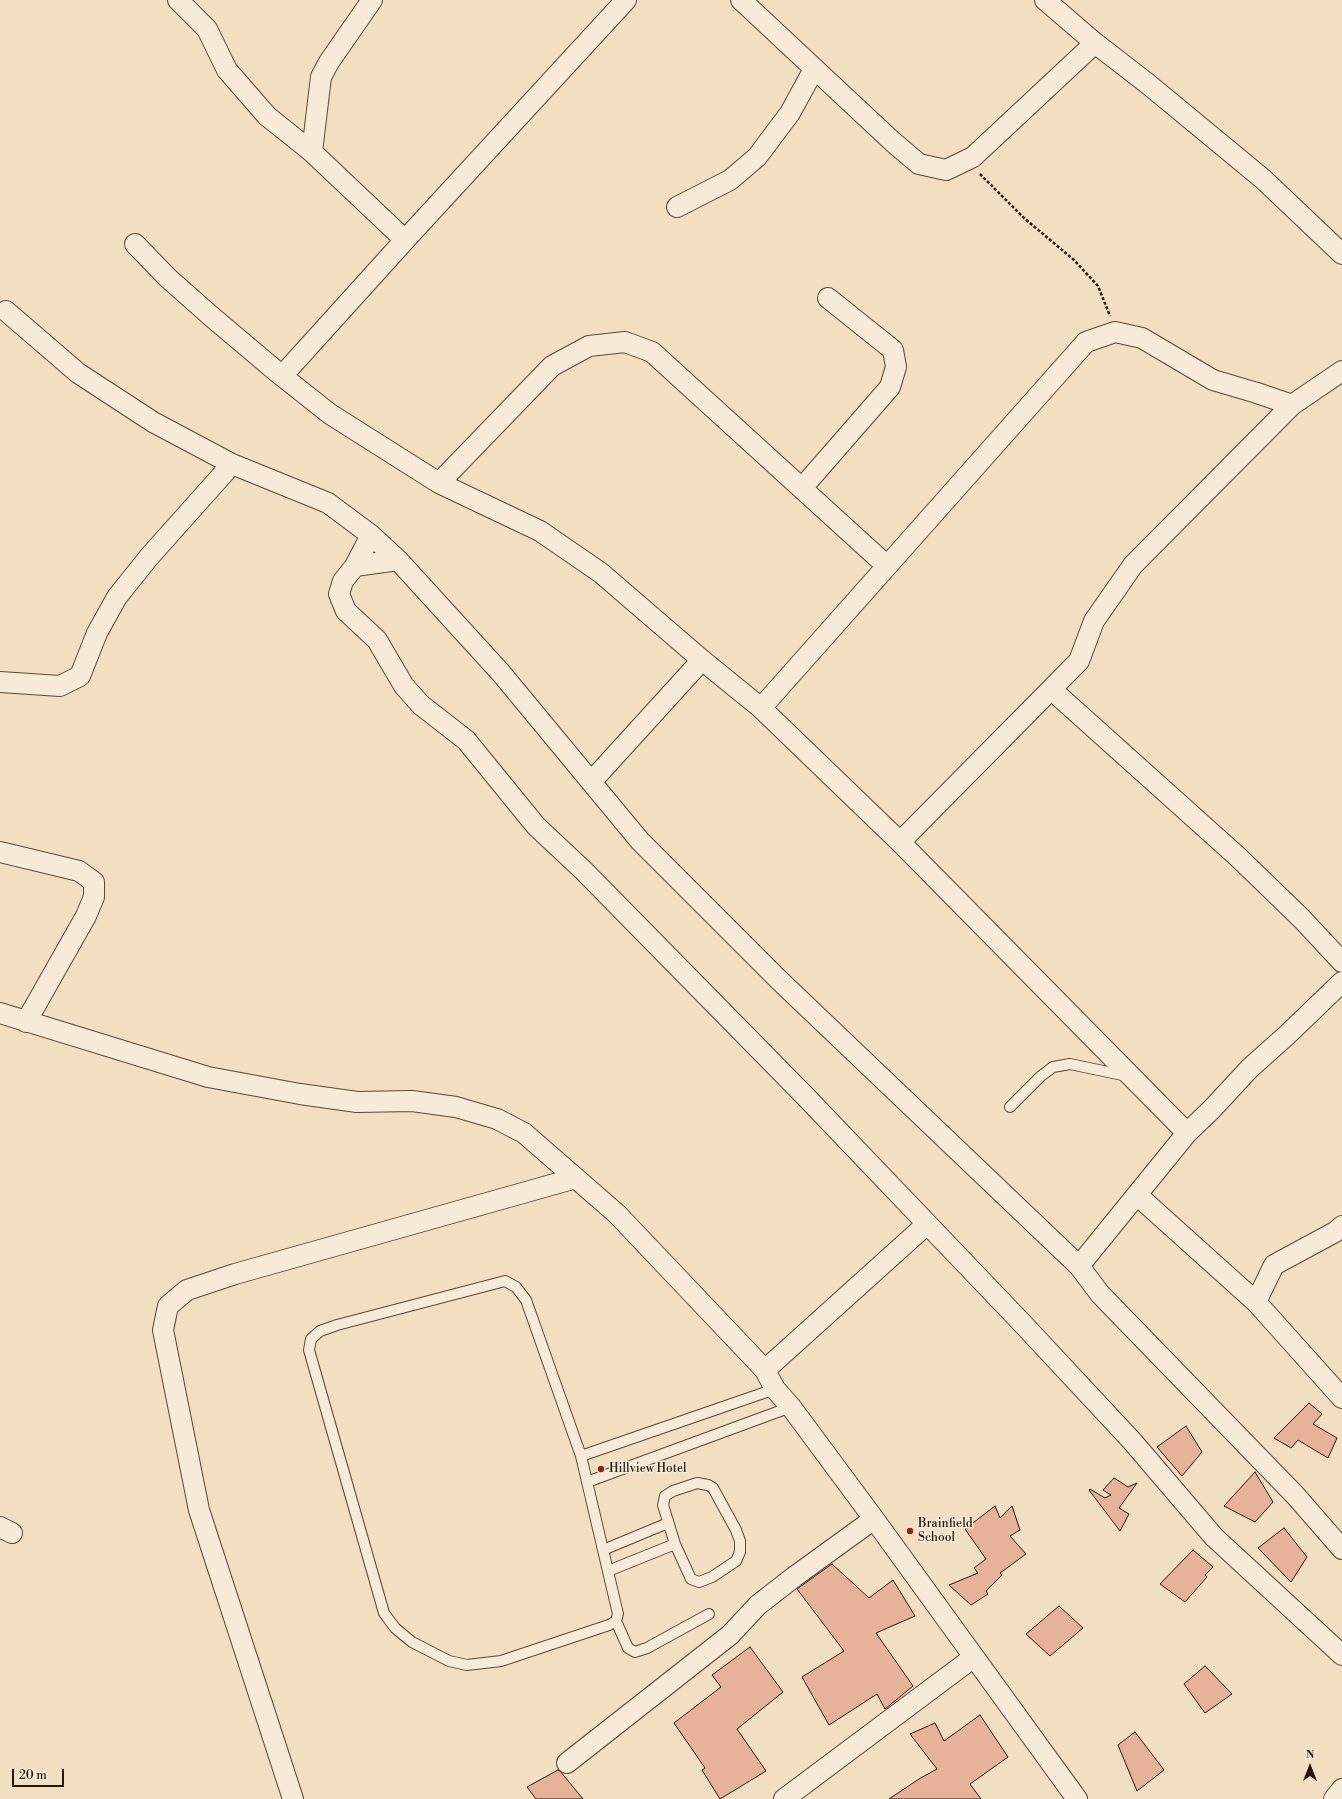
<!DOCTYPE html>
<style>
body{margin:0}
#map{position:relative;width:1342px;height:1799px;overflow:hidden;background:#f2dfc1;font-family:"Libre Bodoni",serif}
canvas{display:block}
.north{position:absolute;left:1290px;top:1747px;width:40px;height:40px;-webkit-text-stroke:3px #f7ead7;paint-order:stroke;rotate:0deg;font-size:11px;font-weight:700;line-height:16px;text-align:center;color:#23170c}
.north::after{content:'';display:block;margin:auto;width:14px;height:18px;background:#23170c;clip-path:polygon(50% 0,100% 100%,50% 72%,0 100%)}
.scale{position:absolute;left:12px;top:1769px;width:52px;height:18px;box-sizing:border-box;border:2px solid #23170c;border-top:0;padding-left:5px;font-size:12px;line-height:14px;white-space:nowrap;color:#23170c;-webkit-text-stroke:3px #f7ead7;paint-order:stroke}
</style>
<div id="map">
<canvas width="1342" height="1799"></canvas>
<div class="north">N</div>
<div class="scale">20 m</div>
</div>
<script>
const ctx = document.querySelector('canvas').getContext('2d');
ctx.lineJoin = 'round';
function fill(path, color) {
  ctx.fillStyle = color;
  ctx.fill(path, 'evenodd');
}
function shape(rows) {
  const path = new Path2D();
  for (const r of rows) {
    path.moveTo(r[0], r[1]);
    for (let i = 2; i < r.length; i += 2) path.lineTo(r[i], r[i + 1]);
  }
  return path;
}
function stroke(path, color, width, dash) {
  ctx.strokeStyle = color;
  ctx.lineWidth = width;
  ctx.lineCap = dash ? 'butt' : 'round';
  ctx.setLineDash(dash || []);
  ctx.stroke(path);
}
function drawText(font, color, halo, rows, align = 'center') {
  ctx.font = font + ' "Libre Bodoni",serif';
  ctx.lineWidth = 3;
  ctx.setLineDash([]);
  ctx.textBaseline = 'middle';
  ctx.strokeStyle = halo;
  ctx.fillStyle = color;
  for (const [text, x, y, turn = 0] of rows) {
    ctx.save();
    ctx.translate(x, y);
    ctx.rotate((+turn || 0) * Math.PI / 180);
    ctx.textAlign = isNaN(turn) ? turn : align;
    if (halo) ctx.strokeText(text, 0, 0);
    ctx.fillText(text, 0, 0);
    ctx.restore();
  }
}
const building = shape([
 [1309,1403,1322,1414,1313,1424,1337,1438,1328,1458,1298,1440,1291,1448,1274,1438,1309,1403],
 [1186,1426,1202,1452,1182,1476,1157,1447,1186,1426],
 [1255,1472,1273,1502,1255,1522,1224,1506,1255,1472],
 [1114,1478,1128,1487,1137,1483,1119,1508,1129,1514,1120,1531,1089,1490,1090,1489,1105,1498,1111,1495,1103,1490,1114,1478],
 [995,1506,1000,1518,1012,1506,1020,1530,1010,1536,1026,1554,1000,1573,1002,1575,986,1591,988,1594,971,1605,949,1585,978,1573,974,1568,986,1559,965,1529,995,1506],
 [1284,1528,1307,1557,1291,1582,1258,1548,1284,1528],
 [1193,1550,1213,1567,1205,1575,1207,1577,1185,1602,1160,1584,1193,1550],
 [832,1564,869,1598,893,1580,915,1616,876,1633,913,1686,885,1709,877,1694,829,1725,802,1677,844,1651,797,1589,832,1564],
 [1059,1606,1083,1628,1050,1656,1026,1634,1059,1606],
 [750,1647,783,1692,737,1729,766,1771,720,1799,702,1770,705,1768,674,1723,721,1687,712,1675,750,1647],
 [1205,1666,1232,1694,1205,1713,1184,1684,1205,1666],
 [980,1715,1008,1757,970,1784,981,1799,889,1799,919,1779,937,1769,910,1734,935,1723,944,1741,980,1715],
 [1135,1732,1164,1770,1137,1791,1118,1745,1135,1732],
 [558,1770,560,1771,583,1799,536,1799,527,1787,558,1770]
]);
fill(building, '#e7b29a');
stroke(building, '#23170c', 1);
const lane = shape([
 [1010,1107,1041,1076,1053,1067,1070,1064,1127,1076],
 [505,1281,516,1287,526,1300,581,1456,618,1614,616,1621,609,1625,501,1661,467,1665,449,1661,412,1642,395,1628,384,1613,309,1350,311,1339,320,1331,337,1325,505,1281],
 [581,1456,775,1389],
 [587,1482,791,1407],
 [697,1483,708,1485,713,1488,736,1530,740,1541,740,1552,736,1561,712,1577,699,1582,691,1579,675,1544,663,1505,665,1496,673,1491,697,1483],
 [603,1550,668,1523],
 [608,1571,675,1544],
 [616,1621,628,1648,635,1652,647,1648,709,1614]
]);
const street = shape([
 [178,0,207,29,227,70,267,116,312,152,405,240,282,376],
 [741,0,893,142,919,164,946,170,973,157,1095,43],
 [1045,0,1095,43,1148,84,1263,179,1342,254],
 [312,152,321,77,329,62,372,0],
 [677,207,730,180,757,157,790,113,814,69],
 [405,240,626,0],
 [135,244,168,278,212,317,282,376,330,414,439,483,540,531,601,573,702,660,761,708,900,842,1187,1133],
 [6,311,78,373,153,422,232,464,328,503,371,535,398,560,501,673,640,841,779,980,1079,1266,1100,1294,1295,1495,1342,1549],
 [439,483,552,366,589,346,625,342,652,352,887,566],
 [802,488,890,387,896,367,893,350,828,298],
 [371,535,355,566,343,581,339,594,346,611,377,640,404,686,421,705,466,740,536,826,584,871,806,1097,1022,1323,1132,1441,1214,1537,1342,1655],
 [355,566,398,560],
 [0,682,60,686,80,676,97,633,117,597,149,557,232,464],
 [1052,690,1238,857,1302,919,1342,962],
 [761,708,1086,342,1115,332,1142,338,1213,380,1257,393,1292,405],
 [591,782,702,660],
 [900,842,1079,661,1094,621,1133,565,1292,405,1342,371],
 [0,852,79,871,94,882,94,897,86,916,26,1022],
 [0,1013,208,1077,300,1094,357,1102,412,1101,456,1107,497,1119,524,1133,617,1214,765,1370,775,1389,791,1407,874,1519,1077,1799],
 [1137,1195,1256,1302],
 [1342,1226,1335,1232,1274,1265,1256,1302,1342,1398],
 [1079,1266,1187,1133,1212,1109,1250,1068,1287,1035,1342,982],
 [765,1370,927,1224],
 [0,1527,12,1533],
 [567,1763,730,1635,758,1605,794,1577,874,1519],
 [293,1799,199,1510,163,1330,168,1306,187,1290,235,1274,576,1178],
 [784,1799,974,1657],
 [1334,1799,1342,1789]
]);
stroke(lane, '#574939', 12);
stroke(street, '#574939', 22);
stroke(shape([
 [980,174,1024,218,1074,260,1098,286,1110,316]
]), '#23170c', 2.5, [3, 2]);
stroke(lane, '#f7ead7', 10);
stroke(street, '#f7ead7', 20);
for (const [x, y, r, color] of [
 [601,1469,4,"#8f2418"],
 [910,1531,4,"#8f2418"]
]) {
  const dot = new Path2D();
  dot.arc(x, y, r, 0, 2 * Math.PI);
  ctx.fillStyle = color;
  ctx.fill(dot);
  stroke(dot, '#f7ead7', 1.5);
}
drawText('12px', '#23170c', '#f7ead7', [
 ["Hillview Hotel",609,1469],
 ["Brainfield",918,1524],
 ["School",918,1538]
], 'left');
</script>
